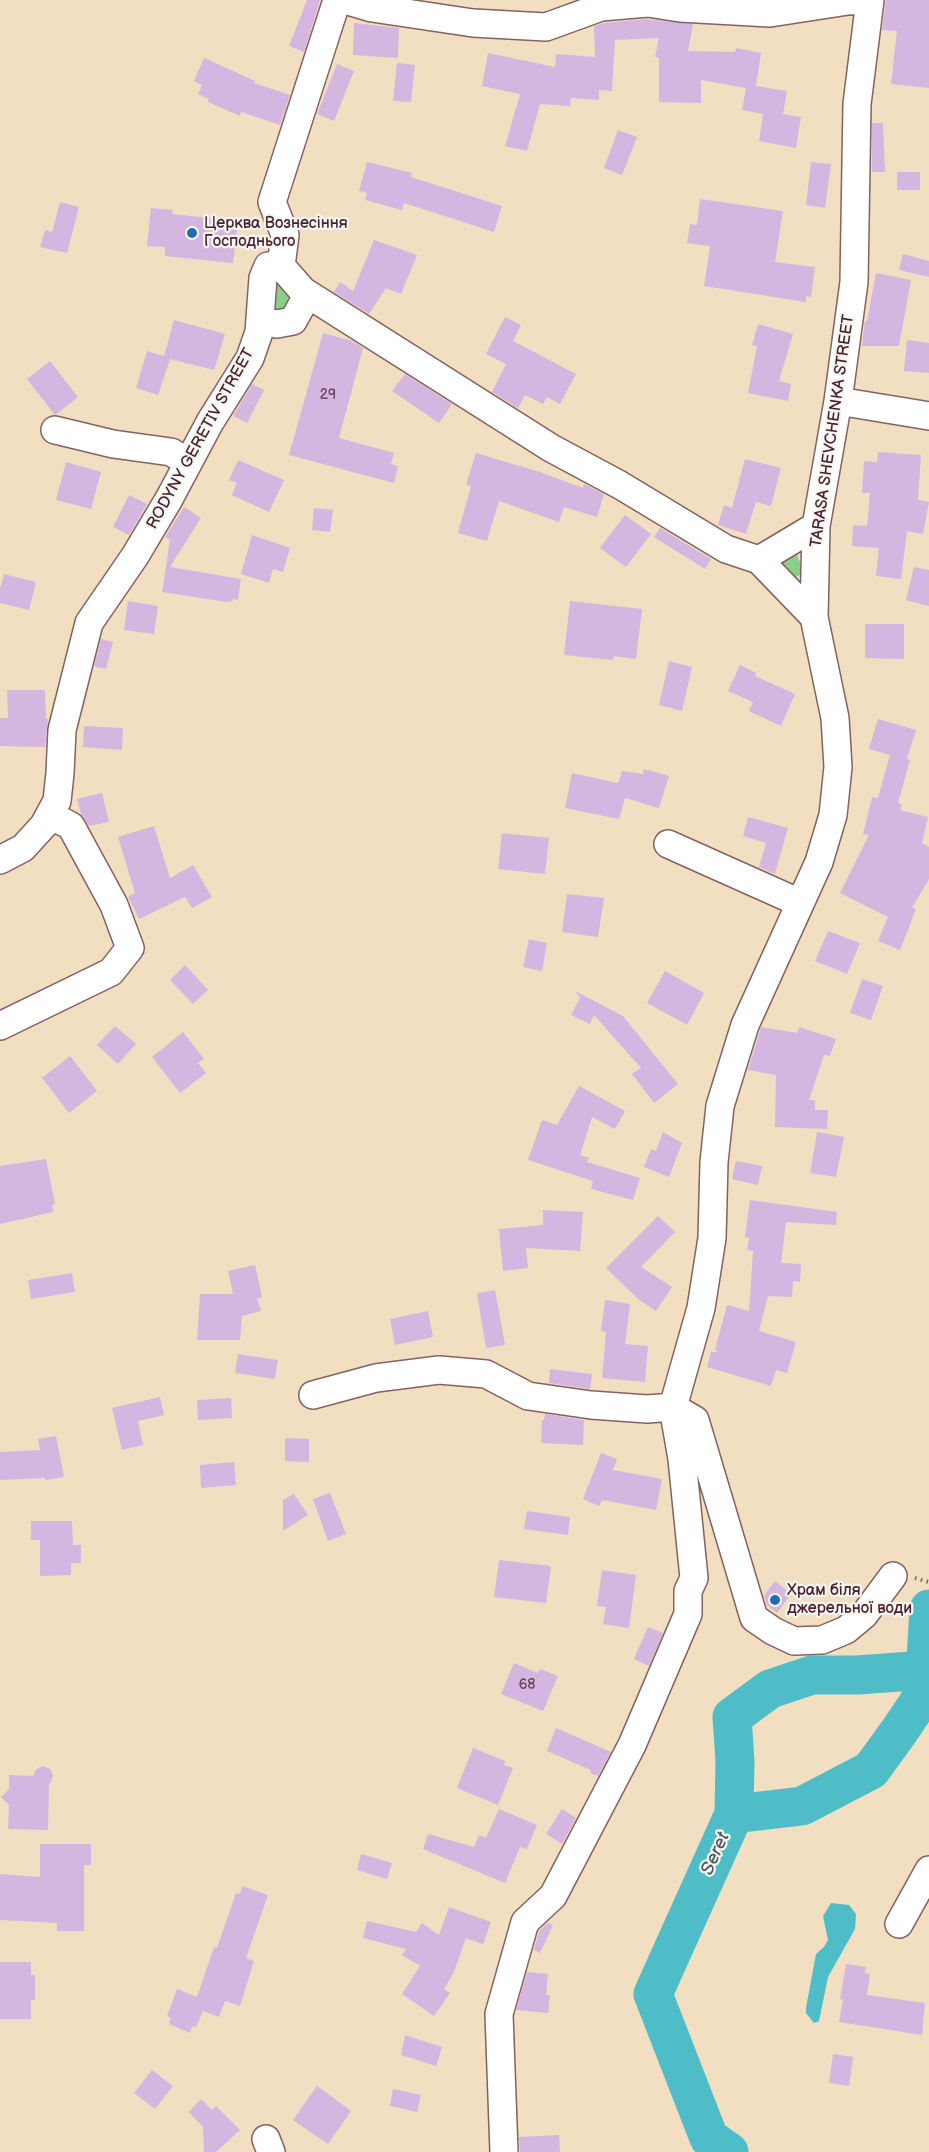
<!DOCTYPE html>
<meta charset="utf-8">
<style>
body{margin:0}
canvas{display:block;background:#f2dec1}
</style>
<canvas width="929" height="2152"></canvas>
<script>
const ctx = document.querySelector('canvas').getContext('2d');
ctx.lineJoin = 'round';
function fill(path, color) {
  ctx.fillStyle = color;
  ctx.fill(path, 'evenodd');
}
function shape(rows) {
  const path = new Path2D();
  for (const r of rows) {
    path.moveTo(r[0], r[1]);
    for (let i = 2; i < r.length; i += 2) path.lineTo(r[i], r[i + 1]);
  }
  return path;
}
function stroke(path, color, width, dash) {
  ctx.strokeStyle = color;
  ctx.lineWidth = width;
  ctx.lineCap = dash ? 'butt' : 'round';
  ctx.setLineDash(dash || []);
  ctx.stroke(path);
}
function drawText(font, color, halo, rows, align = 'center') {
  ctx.font = font + ' "Balsamiq Sans",sans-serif';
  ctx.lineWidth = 4.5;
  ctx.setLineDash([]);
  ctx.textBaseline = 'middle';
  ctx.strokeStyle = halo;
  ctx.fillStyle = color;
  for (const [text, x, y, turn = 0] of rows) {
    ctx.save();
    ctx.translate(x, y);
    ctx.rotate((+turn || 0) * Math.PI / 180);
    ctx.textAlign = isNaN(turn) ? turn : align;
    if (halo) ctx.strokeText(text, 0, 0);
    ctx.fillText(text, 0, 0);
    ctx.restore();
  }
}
fill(shape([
 [275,278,294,298,290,308,279,314,273,309],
 [792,553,797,555,800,562,800,575,792,579,778,567,781,557]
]), '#87cf8b');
fill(shape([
 [831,1903,849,1905,856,1914,855,1929,828,1977,819,2021,814,2023,806,2013,806,2008,816,1954,824,1947,828,1940,823,1916]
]), '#4fbdc7');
stroke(shape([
 [734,1814,735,1761,732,1717,770,1689,812,1675,858,1675,925,1670],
 [729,2152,709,2138,653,1994,734,1814,802,1806,871,1770,900,1730,924,1694,929,1609]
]), '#4fbdc7', 39);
fill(shape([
 [307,0,320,0,304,52,289,46],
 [886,0,929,0,929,88,891,84,897,31,882,30],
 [647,19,693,24,688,51,735,52,736,48,761,53,756,86,787,91,783,114,801,117,796,148,759,141,763,114,742,110,746,88,701,80,701,103,659,102,659,58,655,57,659,38,615,40,612,91,599,90,599,100,571,98,570,106,540,104,527,151,505,146,520,94,482,86,488,53,555,67,556,54,595,57,594,26,604,23],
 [354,23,399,28,398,58,353,55],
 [204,58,255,81,254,83,290,95,280,125,241,112,240,116,208,102,209,99,198,94,202,85,194,81],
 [397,63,415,65,411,102,393,101],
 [337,64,354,71,334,121,317,114],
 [872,123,883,123,885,172,872,172],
 [618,130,637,137,622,175,604,168],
 [367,162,412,173,411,177,502,206,494,232,404,203,402,210,365,200,367,193,359,191],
 [811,162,831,164,825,208,806,205],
 [897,172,920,172,920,190,897,190],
 [700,199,783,211,775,262,815,267,811,297,806,296,806,302,704,286,710,246,687,243,690,224,697,225],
 [60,202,79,207,67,253,40,247,45,230,52,232],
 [151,208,173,210,172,214,238,221,233,263,165,256,165,247,147,246],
 [374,240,417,255,401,294,386,288,369,314,334,292,340,282,353,291],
 [903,254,929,261,929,277,899,270],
 [876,273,911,280,899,346,862,346,865,321,867,321],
 [505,317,521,325,513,341,576,374,560,404,547,397,543,404,525,395,518,408,492,392,506,364,486,354],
 [174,320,225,334,214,370,170,359,158,395,136,388,147,351,164,356],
 [758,324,793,334,779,381,791,384,788,401,748,393,757,346,752,345],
 [323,333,352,341,363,348,339,438,394,453,391,464,398,466,394,483,289,455],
 [907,340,929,343,929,373,904,371],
 [50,361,78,397,55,415,27,379],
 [405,374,452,404,439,423,392,391],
 [252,384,264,390,247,423,233,416],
 [878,452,921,455,918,500,929,502,923,534,907,531,901,579,876,576,879,548,852,546,853,525,867,526,870,493,862,493,864,461,877,462],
 [476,453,540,472,583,488,584,484,604,494,597,517,564,507,559,522,499,501,487,541,458,533,471,486,466,485],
 [745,459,781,468,771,506,756,502,746,534,718,525,724,505,732,508],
 [238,460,284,480,269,512,232,495,237,483,229,480],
 [66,462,101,472,91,509,56,500],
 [129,495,147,504,129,535,113,527],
 [184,507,201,518,170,567,241,579,238,600,233,599,233,601,226,602,162,592,170,540,165,537],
 [314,508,333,510,330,532,312,530],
 [625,515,651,534,626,567,600,548],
 [660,528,711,559,705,569,654,537],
 [252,535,290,548,283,572,273,569,269,583,241,574],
 [914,567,929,570,929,606,906,600],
 [4,574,36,582,29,610,0,603,0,589],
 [128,601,158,606,154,634,124,630],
 [570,601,642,609,636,659,614,656,613,660,564,655],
 [865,624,904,624,904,659,865,658],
 [101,639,113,642,106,669,94,666],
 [669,661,692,667,682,711,659,705],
 [740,665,756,673,755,676,795,694,781,726,749,711,753,702,728,691],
 [7,690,45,690,46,719,48,719,45,747,0,746,0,718,8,718],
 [878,719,916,730,907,759,910,760,898,803,902,804,900,810,928,817,922,843,929,847,929,879,912,908,916,909,900,950,878,941,888,917,840,893,869,835,863,834,872,797,878,798,890,755,869,749],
 [84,726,123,728,122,750,83,747],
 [644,769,669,776,659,808,625,798,619,819,565,808,572,773,618,783,622,771,643,774],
 [102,793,109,822,89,826,81,814,77,799],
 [748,817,788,828,775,874,759,867,766,843,743,836],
 [154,826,170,878,193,865,212,897,192,908,185,897,139,919,128,897,135,893,118,837],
 [502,833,549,838,545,874,498,869],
 [567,894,604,898,598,937,562,932],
 [828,931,860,943,847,974,815,961],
 [529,939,547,943,542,971,523,967],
 [185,965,208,990,193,1004,170,980],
 [665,971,704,993,687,1025,647,1003],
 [862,979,883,986,871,1020,850,1013],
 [575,991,623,1016,678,1084,654,1103,632,1074,641,1068,594,1015,590,1024,571,1015,580,998],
 [115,1026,136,1044,118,1064,97,1045],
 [761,1027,797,1033,799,1027,836,1039,830,1056,824,1055,809,1100,815,1100,815,1110,828,1110,827,1129,775,1127,776,1075,748,1070],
 [183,1032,204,1059,198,1063,206,1073,180,1093,152,1057],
 [70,1056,97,1091,69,1113,42,1078],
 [579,1086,625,1111,615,1129,592,1117,580,1155,589,1158,587,1162,640,1178,633,1200,591,1189,593,1181,528,1160,542,1120,557,1125],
 [663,1132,682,1143,669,1177,644,1167,651,1149,656,1151],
 [817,1132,844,1137,836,1177,810,1173],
 [46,1159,55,1204,52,1205,53,1212,0,1224,0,1166],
 [736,1161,762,1166,758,1185,732,1179],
 [750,1200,837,1212,836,1225,786,1222,781,1263,801,1264,800,1282,793,1281,792,1297,768,1296,759,1331,796,1342,787,1373,776,1370,771,1386,707,1367,711,1352,719,1352,715,1350,727,1305,749,1311,753,1251,747,1250,749,1238,745,1237],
 [543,1210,583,1212,580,1251,526,1248,528,1268,503,1271,499,1229,543,1225],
 [658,1216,675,1232,641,1267,672,1287,656,1311,638,1299,606,1268],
 [255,1265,262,1297,257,1298,261,1311,242,1316,240,1340,197,1340,200,1294,233,1294,228,1271],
 [72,1273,75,1292,31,1299,28,1280],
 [495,1290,505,1345,486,1348,477,1293],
 [605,1300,630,1304,625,1344,648,1346,645,1382,602,1378,606,1332,601,1331],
 [428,1311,433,1337,395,1345,390,1319],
 [238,1354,278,1360,275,1379,235,1373],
 [550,1369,592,1374,590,1389,549,1383],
 [160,1397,164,1415,138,1421,143,1445,122,1450,112,1408],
 [231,1398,232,1418,198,1420,197,1400],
 [545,1414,584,1420,583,1445,541,1443,542,1420,544,1420],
 [56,1436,64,1477,45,1480,45,1478,0,1480,0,1452,40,1450,38,1439],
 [285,1438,309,1439,309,1462,285,1461],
 [601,1453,617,1459,613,1470,662,1479,656,1510,602,1500,599,1506,583,1499],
 [234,1462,236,1485,201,1488,200,1465],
 [330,1493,346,1534,328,1541,313,1499],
 [294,1494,308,1515,283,1531,283,1500],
 [527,1511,570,1517,568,1535,524,1529],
 [31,1521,72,1521,73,1545,81,1545,81,1563,71,1563,71,1575,40,1576,40,1540,31,1540],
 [499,1560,551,1566,546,1603,494,1597],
 [602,1570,636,1575,629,1628,603,1624,606,1607,597,1606],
 [775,1581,791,1594,777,1613,767,1605,764,1596],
 [648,1627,663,1633,649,1666,634,1659],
 [514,1663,538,1673,540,1669,558,1676,543,1711,501,1694],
 [556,1728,611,1752,598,1776,590,1773,591,1770,547,1751],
 [473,1748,505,1761,504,1765,513,1768,498,1805,457,1788],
 [43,1766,50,1769,53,1776,49,1786,48,1830,8,1829,9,1805,1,1797,9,1789,9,1775,33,1776,36,1769],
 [499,1809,537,1825,527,1849,520,1847,505,1883,423,1849,428,1834,474,1847,479,1835,486,1838],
 [562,1809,576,1818,562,1844,546,1834],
 [40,1844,91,1844,91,1865,84,1865,84,1931,57,1931,57,1923,0,1920,0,1874,40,1877],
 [361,1854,392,1863,387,1879,357,1870],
 [242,1886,268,1895,246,1958,254,1961,240,2006,225,2001,219,2017,203,2011,196,2027,192,2026,190,2033,169,2024,171,2018,167,2016,177,1989,197,1997,214,1947,217,1948,236,1893,240,1894],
 [449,1907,491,1922,483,1944,466,1938,453,1974,444,1989,450,1993,434,2016,402,1994,420,1966,402,1955,406,1949,363,1938,367,1921,416,1932,422,1923,439,1935],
 [548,1923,553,1925,540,1953,534,1950,539,1931],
 [0,1962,31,1962,31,1975,35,1975,35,2000,31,2000,31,2019,0,2019],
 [846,1964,866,1967,865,1973,870,1974,867,1995,925,2003,922,2035,839,2022,843,2000,840,1999],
 [527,1972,548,1974,546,1995,550,1995,548,2013,516,2010],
 [405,2035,442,2047,436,2066,401,2055],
 [833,2054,853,2057,849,2086,829,2083],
 [152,2070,173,2086,155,2109,134,2093],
 [317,2086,351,2111,328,2144,293,2120],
 [393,2089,421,2095,417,2112,390,2106],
 [201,2099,212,2110,216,2106,240,2130,216,2152,204,2152,203,2127,189,2112],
 [559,2135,560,2152,520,2152,519,2137]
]), '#d5b6e1');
const minor = shape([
 [345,0,372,8,473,23,546,27,601,7,648,3,680,8,770,13,848,1,870,0],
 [281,266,303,291,551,448,620,485,726,549,759,560,814,617],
 [281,266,285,235,272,202,337,0],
 [260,321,277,324,293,321,308,294],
 [838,401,929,416],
 [55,430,113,444,171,452,188,462],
 [759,560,816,526],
 [668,844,800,903],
 [0,860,23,848,44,825,57,801,60,773,62,730,89,623,135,556,169,499,210,422,250,358,259,332,263,278,268,266,281,266],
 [0,1026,111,972,130,948,114,905,71,826,50,815],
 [313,1395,376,1378,439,1370,486,1374,528,1396,591,1405,647,1409,673,1407,695,1420,754,1618,773,1631,794,1641,822,1640,846,1630,864,1615,893,1576],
 [899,1924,929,1870],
 [266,2139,271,2152],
 [504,2152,499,2014,525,1922,553,1896,632,1745,688,1614,688,1591,694,1578,682,1459,673,1407,701,1308,712,1238,714,1162,720,1106,745,1025,819,862,833,815,838,767,835,718,814,617,816,526,838,401,854,282,857,104,870,0]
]);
stroke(minor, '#856260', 30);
stroke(shape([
 [915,1578,929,1582]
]), '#856260', 4, [1.5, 4.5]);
stroke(minor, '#fff', 27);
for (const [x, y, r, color] of [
 [192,233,6,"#1f6fb2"],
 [775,1600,6,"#1f6fb2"]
]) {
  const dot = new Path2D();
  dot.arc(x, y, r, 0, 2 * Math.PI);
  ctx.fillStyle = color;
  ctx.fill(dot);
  stroke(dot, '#f6f6f2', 2);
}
drawText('14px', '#6d4558', null, [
 ["29",328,395],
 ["68",527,1685]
]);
drawText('16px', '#4a1f2b', '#f6f6f2', [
 ["Церква Вознесіння",204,224],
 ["Господнього",204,242],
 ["Храм біля",787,1591],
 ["джерельної води",787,1609]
], 'left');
drawText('16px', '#4a1f2b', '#f6f6f2', [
 ["TARASA SHEVCHENKA STREET",833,431,-82],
 ["RODYNY GERETIV STREET",201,439,-61]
]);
drawText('italic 18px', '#4c5662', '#f6f6f2', [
 ["Seret",716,1854,-66]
]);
</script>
